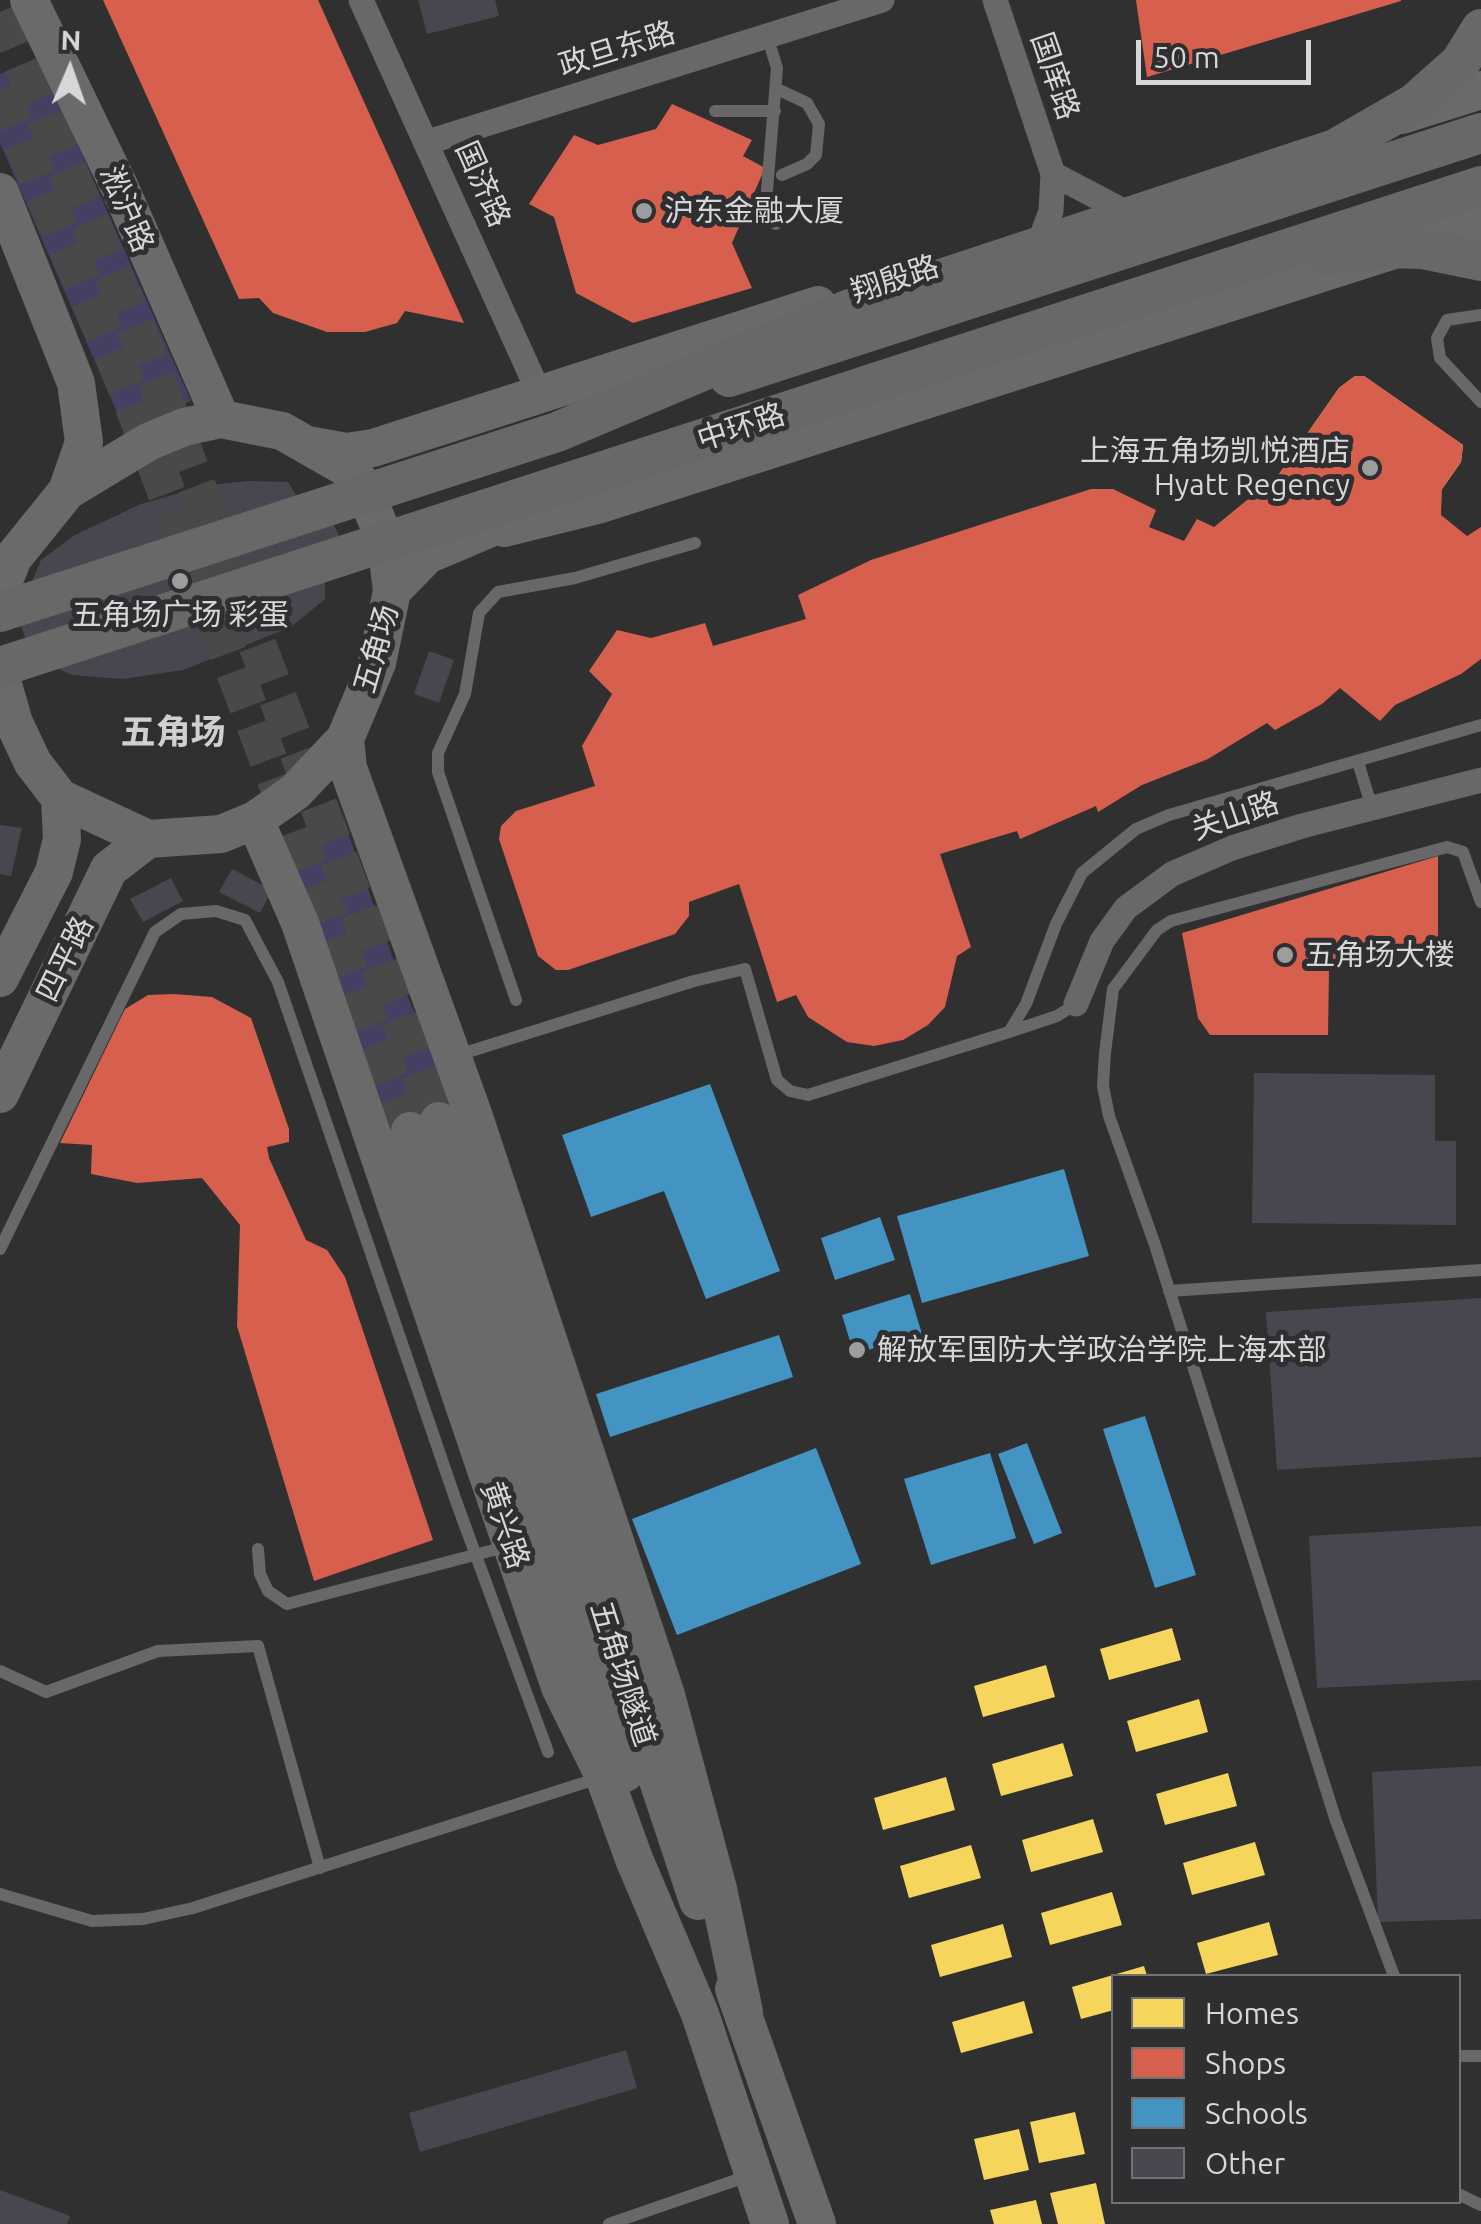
<!DOCTYPE html>
<meta charset="utf-8">
<style>
body{margin:0}
#map{position:relative;width:1481px;height:2224px;overflow:hidden;background:#303030;font-family:Ubuntu,sans-serif}
canvas{display:block}
.legend{position:absolute;left:1111px;top:1974px;width:350px;height:230px;box-sizing:border-box;background:#2f2f31;border:2px solid #727274;margin:0;padding:12px 18px;list-style:none;font-size:30px;color:#d7d7d9}
.legend li{display:flex;align-items:center;gap:20px;height:50px}
.legend b{width:50px;border:2px solid #727274}
.north{position:absolute;left:20px;top:20px;width:100px;height:100px;-webkit-text-stroke:8px #2f2f31;paint-order:stroke;rotate:2deg;font-size:28px;font-weight:700;line-height:40px;text-align:center;color:#d7d7d9}
.north::after{content:'';display:block;margin:auto;width:35px;height:45px;background:#d7d7d9;clip-path:polygon(50% 0,100% 100%,50% 72%,0 100%)}
.scale{position:absolute;left:1136px;top:40px;width:175px;height:45px;box-sizing:border-box;border:5px solid #d7d7d9;border-top:0;padding-left:12px;font-size:30px;line-height:35px;white-space:nowrap;color:#d7d7d9;-webkit-text-stroke:8px #2f2f31;paint-order:stroke}
</style>
<div id="map">
<canvas width="1481" height="2224"></canvas>
<ul class="legend">
<li><b style="height:28px;background:#f6d55c"></b>Homes</li>
<li><b style="height:28px;background:#d6604d"></b>Shops</li>
<li><b style="height:28px;background:#4393c3"></b>Schools</li>
<li><b style="height:28px;background:#484750"></b>Other</li>
</ul>
<div class="north">N</div>
<div class="scale">50 m</div>
</div>
<script>
const ctx = document.querySelector('canvas').getContext('2d');
ctx.lineJoin = 'round';
function fill(path, color) {
  ctx.fillStyle = color;
  ctx.fill(path, 'evenodd');
}
function shape(rows) {
  const path = new Path2D();
  for (const r of rows) {
    path.moveTo(r[0], r[1]);
    for (let i = 2; i < r.length; i += 2) path.lineTo(r[i], r[i + 1]);
  }
  return path;
}
function stroke(path, color, width, dash) {
  ctx.strokeStyle = color;
  ctx.lineWidth = width;
  ctx.lineCap = dash ? 'butt' : 'round';
  ctx.setLineDash(dash || []);
  ctx.stroke(path);
}
function drawText(font, color, halo, rows, align = 'center') {
  ctx.font = font + ' Ubuntu,"Noto Sans SC",sans-serif';
  ctx.lineWidth = 10;
  ctx.setLineDash([]);
  ctx.textBaseline = 'middle';
  ctx.strokeStyle = halo;
  ctx.fillStyle = color;
  for (const [text, x, y, turn = 0] of rows) {
    ctx.save();
    ctx.translate(x, y);
    ctx.rotate((+turn || 0) * Math.PI / 180);
    ctx.textAlign = isNaN(turn) ? turn : align;
    if (halo) ctx.strokeText(text, 0, 0);
    ctx.fillText(text, 0, 0);
    ctx.restore();
  }
}
fill(shape([
 [39,57,191,401,123,426,0,143,0,74],
 [345,825,401,981,454,1106,385,1128,290,849]
]), '#434062');
fill(shape([
 [1355,376,1364,376,1463,445,1461,462,1442,489,1401,546,1388,552,1376,551,1281,492,1278,484,1279,474,1339,388],
 [1172,1628,1181,1660,1109,1680,1100,1649],
 [1046,1665,1055,1697,983,1717,974,1686],
 [1199,1699,1208,1732,1136,1752,1127,1721],
 [1063,1743,1073,1776,1001,1796,992,1764],
 [1228,1773,1237,1806,1165,1825,1156,1794],
 [946,1777,955,1810,883,1830,874,1798],
 [1093,1819,1103,1852,1031,1872,1022,1840],
 [1255,1842,1265,1875,1192,1895,1183,1863],
 [971,1845,981,1878,909,1898,900,1866],
 [1112,1892,1122,1925,1050,1945,1041,1913],
 [1269,1922,1278,1955,1206,1974,1197,1943],
 [1003,1924,1012,1957,940,1977,931,1945],
 [1144,1966,1147,1976,1114,1976,1114,2010,1081,2019,1072,1987],
 [1024,2001,1033,2033,961,2053,952,2022],
 [1075,2112,1085,2154,1039,2163,1030,2122],
 [1019,2129,1029,2170,984,2180,974,2139],
 [1096,2183,1105,2224,1058,2224,1050,2193],
 [1036,2200,1042,2224,994,2224,990,2210]
]), '#f6d55c');
fill(shape([
 [103,0,318,0,464,323,405,311,397,323,365,332,327,332,273,313,259,298,239,299],
 [1136,0,1401,0,1401,1,1147,77],
 [672,104,752,140,743,156,765,168,732,243,752,288,633,323,576,293,554,217,529,204,574,135,598,145,656,129],
 [1355,376,1364,376,1463,445,1461,462,1442,489,1441,515,1467,536,1481,527,1481,659,1461,674,1395,705,1380,721,1340,688,1322,704,1275,730,1267,723,1208,759,1142,785,1098,812,1096,806,1020,839,1017,831,940,854,971,947,957,956,945,1007,928,1025,903,1040,874,1046,847,1042,808,1017,796,995,777,1002,739,884,689,902,689,916,675,934,568,970,556,970,538,956,499,839,501,826,516,811,595,786,582,746,612,694,589,671,617,630,651,638,705,623,713,646,806,619,798,595,871,560,1091,489,1113,489,1156,510,1149,527,1184,541,1197,519,1214,527,1279,474,1339,388],
 [1438,856,1438,939,1329,970,1328,1035,1210,1035,1198,1018,1182,933],
 [174,994,212,997,251,1018,289,1129,289,1142,267,1147,269,1158,306,1240,327,1250,345,1277,433,1540,314,1581,237,1326,240,1225,202,1178,137,1183,91,1174,92,1145,60,1143,125,1009,148,995]
]), '#d6604d');
fill(shape([
 [710,1084,780,1271,706,1299,664,1191,591,1217,562,1135],
 [1064,1169,1089,1256,922,1303,897,1216],
 [880,1217,895,1260,835,1280,821,1238],
 [910,1294,922,1334,854,1354,842,1315],
 [779,1335,793,1377,610,1437,596,1394],
 [1145,1416,1196,1575,1155,1588,1103,1429],
 [1027,1443,1062,1533,1034,1544,998,1454],
 [816,1448,861,1564,677,1635,632,1519],
 [990,1453,1016,1538,931,1565,904,1479]
]), '#4393c3');
fill(shape([
 [418,0,495,0,499,16,427,34],
 [249,481,288,482,299,500,327,512,341,539,325,578,325,599,291,627,183,670,123,679,72,675,43,662,28,647,18,615,41,560,75,535,141,504,207,485],
 [429,651,454,660,439,703,414,694],
 [0,825,22,828,11,876,0,874],
 [232,869,272,890,260,913,219,892],
 [171,878,183,901,143,922,130,899],
 [1254,1073,1435,1075,1435,1141,1456,1141,1456,1225,1252,1223],
 [1481,1298,1481,1457,1277,1470,1266,1312],
 [1481,1526,1481,1680,1317,1688,1309,1536],
 [1481,1766,1481,1919,1378,1922,1372,1772],
 [626,2050,637,2088,420,2152,409,2113],
 [0,2190,70,2216,67,2224,0,2224]
]), '#484750');
stroke(shape([
 [0,12,141,340,439,1121],
 [0,90,118,365,410,1131]
]), '#494949', 38, [38, 19]);
stroke(shape([
 [767,36,777,68,767,190,776,224],
 [777,89,807,103,819,124,816,155,807,164,782,175],
 [715,111,775,111],
 [1481,315,1447,320,1437,338,1440,358,1481,402],
 [1358,762,1372,808],
 [516,1000,438,772,438,753,465,694,479,613,498,592,575,578,695,543],
 [1009,1032,1057,1016,1076,1004],
 [455,1056,694,981,745,969,777,1080,790,1091,808,1095,1009,1032,1026,1004,1056,924,1082,873,1136,829,1169,815,1481,725],
 [0,1249,155,932,181,914,216,911,245,920,278,982,456,1501,548,1752],
 [1169,1291,1481,1270],
 [258,1549,260,1574,268,1591,287,1604,509,1546],
 [0,1671,46,1692,158,1651,258,1646,320,1868],
 [0,1894,92,1921,143,1919,193,1908,602,1777],
 [1394,1976,1336,1821,1155,1245,1109,1116,1103,1086,1105,1053,1113,989,1157,930,1171,921,1447,847,1463,852,1481,902],
 [1458,2056,1481,2056],
 [1458,2194,1481,2205],
 [609,2224,751,2175]
]), '#686869', 12);
stroke(shape([
 [361,0,541,397],
 [995,0,1053,174,1051,211,1044,230],
 [428,142,882,0],
 [1053,174,1116,207],
 [1076,1004,1102,941,1126,908,1172,874,1232,848,1302,826,1481,780]
]), '#686869', 25);
stroke(shape([
 [29,0,120,188,221,419],
 [1402,115,1481,90],
 [0,192,76,383,84,442,67,491],
 [308,445,346,452,373,448,818,305],
 [504,528,601,504,1481,222],
 [0,590,13,558,67,491,148,442,184,427,221,419,282,431,345,467,361,483,386,542,392,591,377,663,345,739,295,792,255,820,221,834,148,839,60,798,33,763,14,723,0,674],
 [392,591,427,555,526,513],
 [345,739,348,768,472,1111,666,1695,718,1889,744,2012],
 [255,820,300,923,560,1687,604,1776,634,1859,700,2014,770,2224],
 [0,978,54,872,62,839,60,798],
 [0,1094,109,869,148,839],
 [439,1121,698,1901],
 [410,1131,625,1773],
 [734,1989,817,2224]
]), '#6a6a6a', 38);
stroke(shape([
 [1460,63,1481,29],
 [729,377,1481,133]
]), '#686868', 40);
stroke(shape([
 [1329,255,1387,248,1422,249,1481,261],
 [0,612,557,432,850,309,1335,149,1415,103,1460,63],
 [0,667,1481,186]
]), '#686868', 40);
for (const [x, y, r, color] of [
 [644,211,10,"#9d9d9e"],
 [1370,468,10,"#9d9d9e"],
 [180,581,10,"#9d9d9e"],
 [1285,955,10,"#9d9d9e"],
 [857,1350,10,"#9d9d9e"]
]) {
  const dot = new Path2D();
  dot.arc(x, y, r, 0, 2 * Math.PI);
  ctx.fillStyle = color;
  ctx.fill(dot);
  stroke(dot, '#2f2f31', 4);
}
drawText('30px', '#d7d7d9', '#2f2f31', [
 ["政旦东路",617,49,-17],
 ["国庠路",1055,76,71],
 ["国济路",483,184,66],
 ["淞沪路",127,209,67],
 ["翔殷路",895,279,-18],
 ["中环路",741,427,-18],
 ["五角场",376,649,-74],
 ["关山路",1235,816,-19],
 ["四平路",65,959,-64],
 ["黄兴路",505,1525,71],
 ["五角场隧道",623,1674,72]
]);
drawText('30px', '#d7d7d9', '#2f2f31', [
 ["沪东金融大厦",664,211],
 ["上海五角场凯悦酒店",1350,451,"right"],
 ["Hyatt Regency",1350,485,"right"],
 ["五角场广场 彩蛋",180,615,"center"],
 ["五角场大楼",1305,955],
 ["解放军国防大学政治学院上海本部",877,1350]
], 'left');
drawText('bold 35px', '#cfcfd1', '#2f2f31', [
 ["五角场",173,732]
]);
</script>
